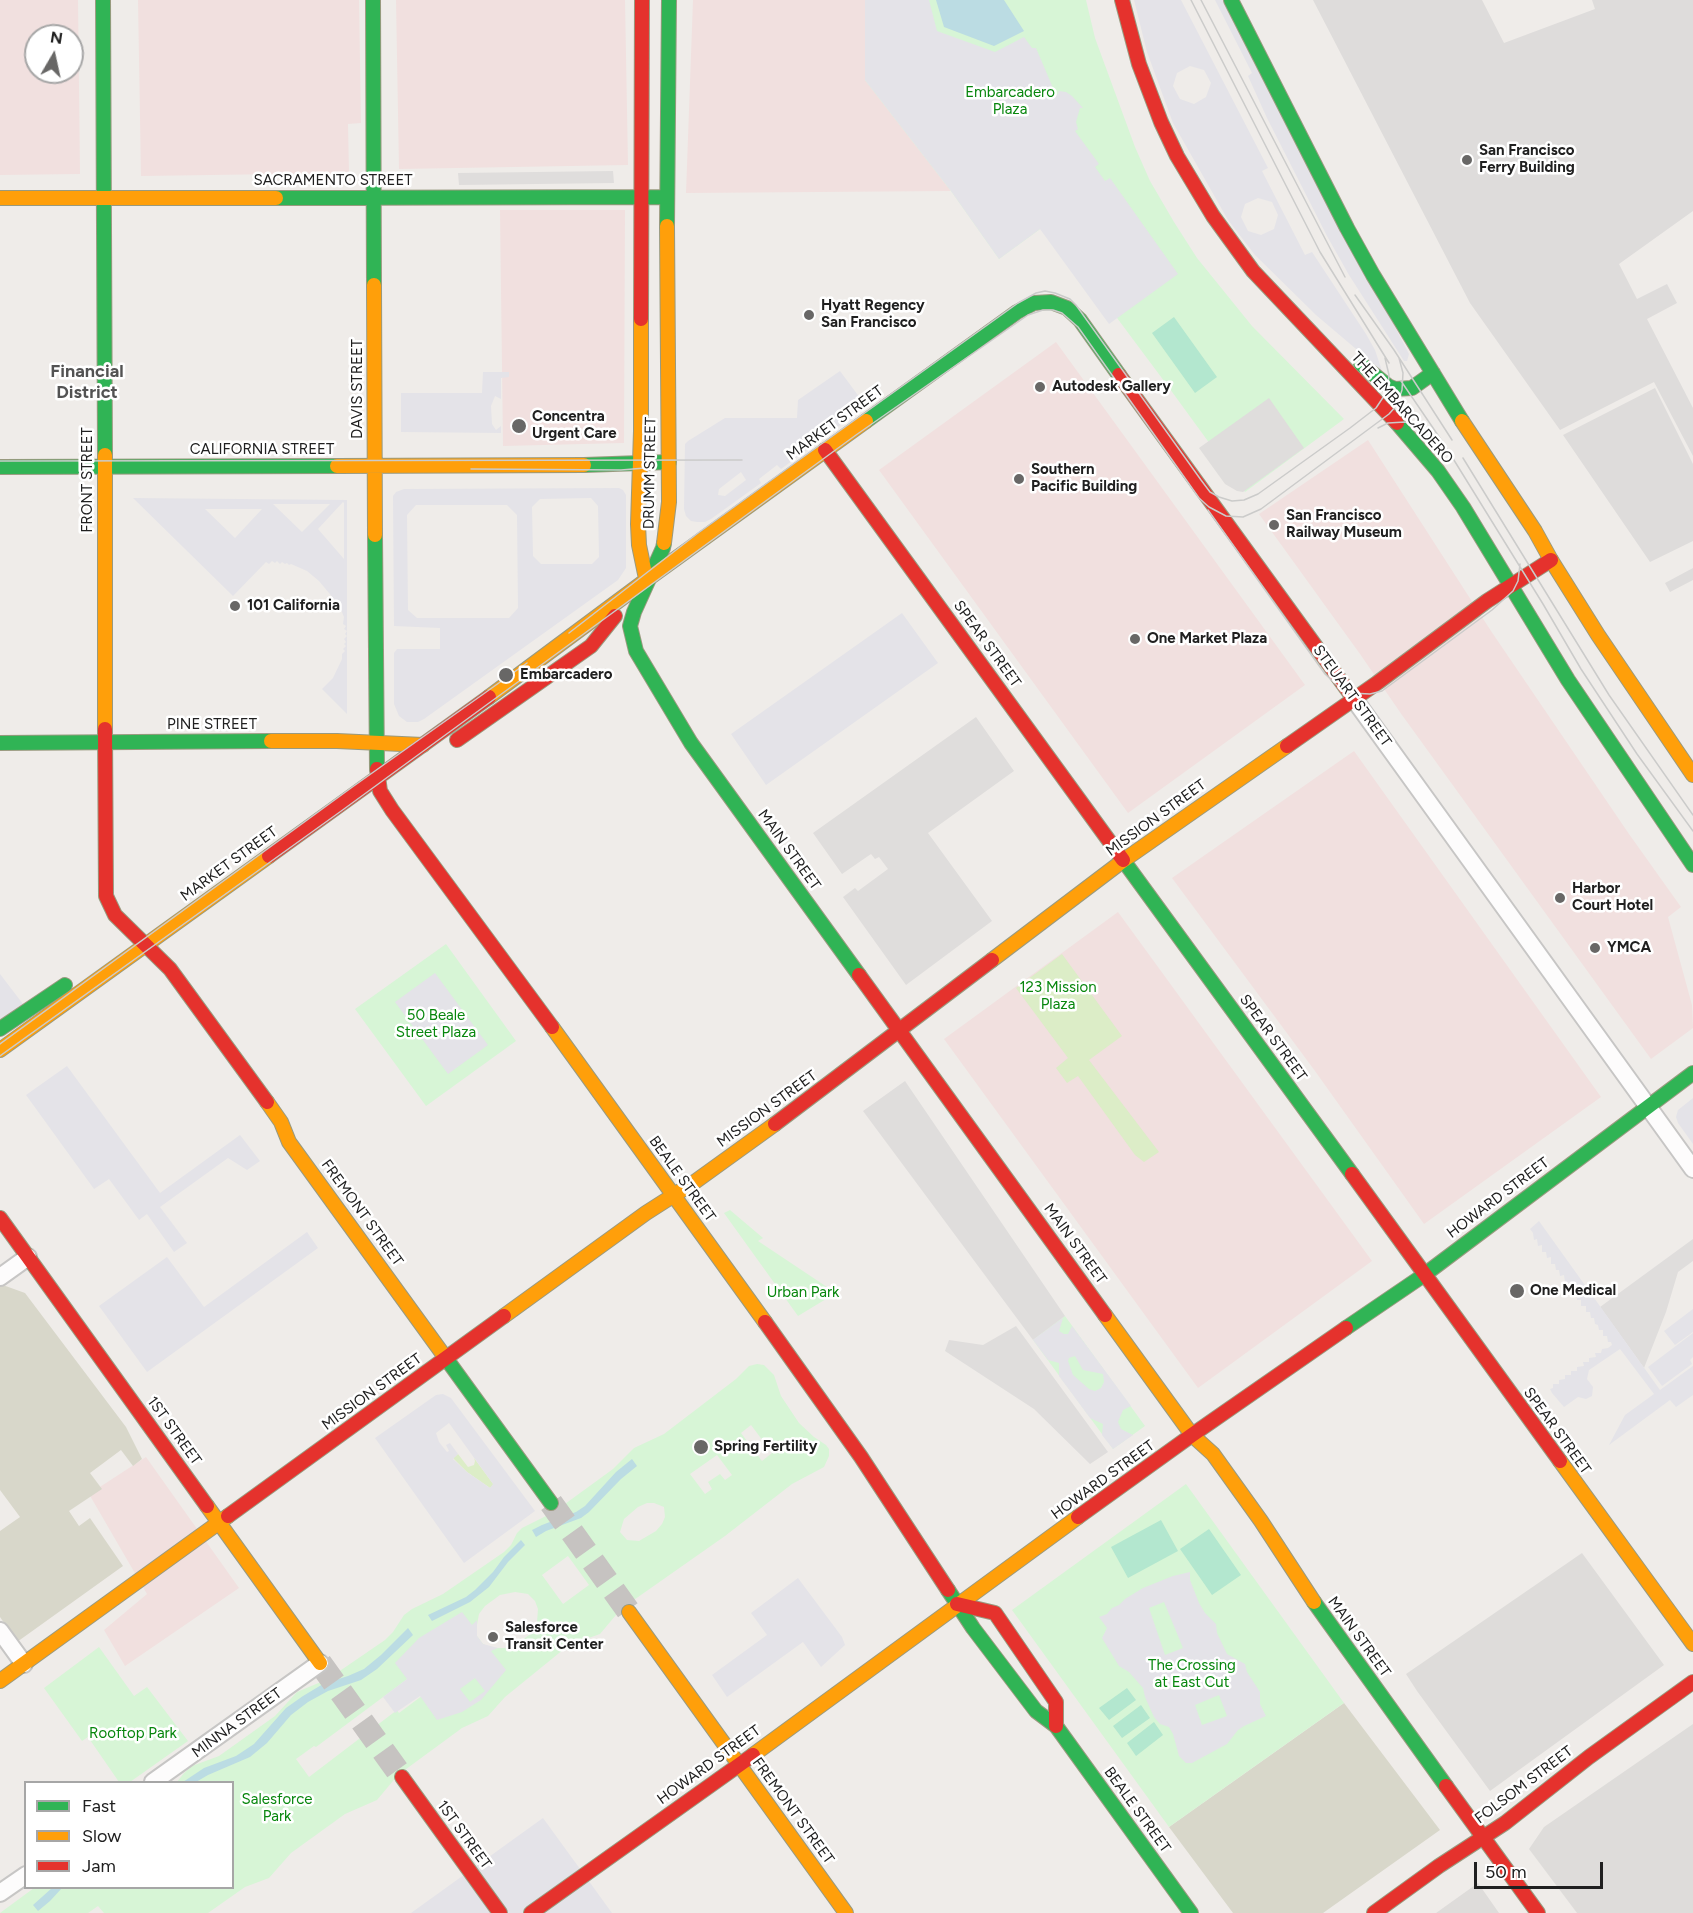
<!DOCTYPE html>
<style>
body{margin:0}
#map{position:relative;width:1693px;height:1913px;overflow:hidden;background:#efece9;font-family:Figtree,sans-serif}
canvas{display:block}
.legend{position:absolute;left:24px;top:1781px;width:210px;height:108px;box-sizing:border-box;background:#fff;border:2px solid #a6a6a6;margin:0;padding:8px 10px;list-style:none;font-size:18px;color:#202020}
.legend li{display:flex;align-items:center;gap:12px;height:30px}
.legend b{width:30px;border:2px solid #a6a6a6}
.north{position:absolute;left:24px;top:24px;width:60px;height:60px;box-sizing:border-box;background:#fff;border:2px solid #a6a6a6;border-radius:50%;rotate:9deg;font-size:16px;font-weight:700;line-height:24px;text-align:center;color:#202020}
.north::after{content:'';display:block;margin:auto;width:21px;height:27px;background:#686766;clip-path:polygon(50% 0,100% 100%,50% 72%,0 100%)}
.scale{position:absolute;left:1474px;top:1862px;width:129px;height:27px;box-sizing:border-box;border:3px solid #202020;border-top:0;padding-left:8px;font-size:18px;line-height:21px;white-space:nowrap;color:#202020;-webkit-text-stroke:4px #fff;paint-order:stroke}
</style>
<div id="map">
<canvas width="1693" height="1913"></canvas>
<ul class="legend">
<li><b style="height:8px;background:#30b455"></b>Fast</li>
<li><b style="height:8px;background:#ff9f0a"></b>Slow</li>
<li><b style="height:8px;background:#e5322d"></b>Jam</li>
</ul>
<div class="north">N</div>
<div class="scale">50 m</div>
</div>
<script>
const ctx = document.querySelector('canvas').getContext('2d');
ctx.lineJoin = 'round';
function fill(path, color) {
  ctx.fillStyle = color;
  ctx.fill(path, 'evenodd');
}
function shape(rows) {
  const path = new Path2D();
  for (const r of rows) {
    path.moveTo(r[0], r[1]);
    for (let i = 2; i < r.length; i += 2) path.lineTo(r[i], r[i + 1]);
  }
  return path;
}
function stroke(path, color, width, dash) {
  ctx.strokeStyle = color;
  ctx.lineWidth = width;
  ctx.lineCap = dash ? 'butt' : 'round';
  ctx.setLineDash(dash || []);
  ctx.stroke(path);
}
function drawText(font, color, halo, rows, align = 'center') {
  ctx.font = font + ' Figtree,sans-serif';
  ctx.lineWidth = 5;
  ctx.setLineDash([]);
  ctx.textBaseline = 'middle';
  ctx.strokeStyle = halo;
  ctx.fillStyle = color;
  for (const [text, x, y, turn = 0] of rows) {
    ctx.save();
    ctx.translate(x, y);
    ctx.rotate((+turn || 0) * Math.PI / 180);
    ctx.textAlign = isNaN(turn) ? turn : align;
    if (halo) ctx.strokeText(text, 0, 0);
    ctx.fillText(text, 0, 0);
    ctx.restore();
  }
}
fill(shape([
 [1582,1553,1664,1665,1490,1791,1417,1691,1406,1674],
 [1693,1724,1693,1913,1577,1913,1529,1849,1544,1827],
 [1478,1883,1499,1913,1436,1913]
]), '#dedcda');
fill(shape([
 [0,0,78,0,80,174,0,175],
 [36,36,72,36,72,72,36,72],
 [138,0,359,0,361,123,348,124,349,173,141,176],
 [396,0,625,0,628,165,399,169],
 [693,0,865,0,865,80,951,191,686,193],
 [500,210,625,210,624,443,503,446],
 [1056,342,1305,685,1128,813,879,470],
 [1368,440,1491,631,1629,834,1681,907,1668,917,1692,1005,1693,1028,1651,1059,1402,715,1360,654,1259,514],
 [1354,751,1601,1097,1424,1224,1315,1071,1172,878],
 [1118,912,1372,1261,1198,1388,944,1039],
 [146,1457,239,1588,125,1666,104,1630,147,1594,89,1494]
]), '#f1e0df');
fill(shape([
 [0,1284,25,1293,126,1427,142,1459,133,1466,121,1450,90,1473,102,1489,69,1511,79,1526,90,1518,123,1566,17,1642,0,1617,0,1531,20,1517,0,1490],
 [1344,1703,1440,1830,1323,1913,1233,1913,1169,1827]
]), '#d8d7ca');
fill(shape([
 [1062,954,1122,1036,1089,1060,1159,1152,1144,1162,1135,1155,1078,1076,1067,1083,1056,1068,1068,1058,1016,988],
 [458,1454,468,1467,474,1465,475,1461,474,1458,494,1485,490,1488,467,1472,453,1458]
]), '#dcedc7');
fill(shape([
 [865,0,1086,0,1095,38,1135,147,1150,181,1174,222,1197,258,1252,326,1344,419,1245,492,1167,385,1047,224,999,259,951,191,865,80],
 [446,944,516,1041,426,1106,355,1009],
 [730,1210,763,1238,758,1241,836,1293,798,1316,724,1213],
 [1065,1316,1145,1426,1113,1449,1033,1340],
 [757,1364,764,1365,774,1375,781,1396,799,1423,814,1437,826,1445,829,1449,829,1456,824,1467,792,1484,725,1536,621,1609,600,1634,569,1645,505,1697,488,1716,462,1728,398,1775,377,1800,345,1814,291,1853,269,1878,245,1887,208,1913,104,1913,98,1906,88,1913,0,1913,34,1888,232,1888,232,1782,177,1782,184,1773,192,1766,219,1756,275,1716,297,1692,328,1679,385,1640,393,1632,404,1615,412,1609,443,1594,504,1552,511,1545,517,1533,522,1528,554,1512,613,1469,634,1448,664,1434,736,1379,749,1366],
 [751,1425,772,1453,762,1461,741,1433],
 [717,1455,732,1475,725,1480,720,1474,708,1482,712,1489,705,1494,690,1474],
 [647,1503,654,1503,664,1507,665,1517,662,1524,656,1531,639,1541,627,1540,620,1532,624,1519,638,1507],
 [568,1556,589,1585,563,1604,542,1575],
 [515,1592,528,1594,535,1601,538,1609,537,1622,529,1635,514,1646,504,1648,492,1648,483,1644,477,1636,476,1630,479,1614,485,1606,500,1595],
 [410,1677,423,1695,399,1713,397,1710,309,1777,296,1759,314,1746,316,1747],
 [1186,1484,1344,1703,1169,1827,1012,1610],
 [99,1647,134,1696,147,1687,188,1741,130,1782,119,1782,88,1737,82,1741,44,1688]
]), '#d7f5d6');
fill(shape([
 [1174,317,1217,377,1195,393,1152,333],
 [1161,1520,1178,1551,1128,1578,1111,1547],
 [1209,1529,1241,1575,1212,1595,1180,1549],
 [1127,1688,1136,1700,1109,1720,1099,1708],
 [1141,1705,1150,1718,1122,1738,1113,1726],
 [1154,1722,1163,1735,1136,1756,1127,1743]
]), '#b3e7cf');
fill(shape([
 [613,171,614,183,459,185,458,173],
 [1269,398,1304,448,1243,492,1237,491,1225,484,1199,448],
 [976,717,1014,771,928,833,992,921,906,985,843,897,855,888,858,891,888,869,879,857,875,859,871,854,842,874,813,833],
 [905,1081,1065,1316,1033,1340,863,1111],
 [1693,1239,1693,1261,1678,1272,1666,1312,1644,1368,1600,1307],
 [1016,1326,1108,1452,1090,1464,1034,1409,945,1351,949,1340,983,1345]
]), '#dfdddc');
fill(shape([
 [865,0,929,0,937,31,995,52,1024,37,1032,48,1036,48,1056,95,1058,94,1059,91,1066,92,1072,96,1083,108,1080,108,1076,122,1078,129,1075,131,1099,164,1095,167,1105,181,1110,178,1178,274,1109,324,1040,229,999,259,951,191,865,80],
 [1134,0,1181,0,1268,168,1262,171,1305,255,1312,252,1366,334,1375,350,1382,371,1316,315,1255,255,1228,220,1173,123,1147,52],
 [1190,66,1204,70,1211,83,1206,97,1194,104,1180,99,1173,86,1177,73],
 [1258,198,1272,202,1278,215,1274,229,1261,235,1248,231,1241,217,1245,204],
 [1215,0,1226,0,1409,354,1407,361,1404,361,1349,275,1327,236,1267,118,1248,76,1252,73],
 [840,371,866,406,781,469,777,465,759,479,761,483,711,519,705,522,697,522,691,521,686,516,684,509,685,444,688,441,725,418,797,418,798,400],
 [741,472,746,480,725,496,718,495,719,489],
 [483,372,509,372,509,377,501,378,501,399,495,396,491,406,492,424,496,430,501,426,501,433,401,432,401,393,482,393],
 [619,488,623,490,626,495,626,568,618,580,424,719,418,722,407,722,399,716,394,704,394,653,397,649,440,649,440,628,394,626,393,496,396,492,404,489],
 [591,498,598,506,599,557,592,564,541,564,533,556,532,507,540,499],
 [416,505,507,505,517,515,518,608,509,618,417,618,408,610,407,515],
 [133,498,347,500,347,714,322,689,333,678,342,659,342,654,345,651,343,649,346,646,344,644,346,642,344,639,347,636,345,634,347,631,344,629,346,626,343,624,344,617,339,605,319,581,307,571,291,564,289,565,287,563,285,564,282,562,280,564,277,561,275,563,272,561,269,564,266,562,233,596],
 [343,502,344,503,344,559,318,529],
 [273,504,330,504,302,532],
 [205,509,262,509,235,538],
 [902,613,938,663,766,785,731,734],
 [435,973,488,1045,448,1074,395,1002],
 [0,974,23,1004,0,1023],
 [67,1066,160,1193,240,1135,260,1161,247,1170,228,1158,160,1207,187,1243,174,1252,147,1214,139,1220,109,1179,94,1189,26,1095],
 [1693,1098,1693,1144,1678,1123,1676,1117,1678,1110],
 [1539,1221,1660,1390,1693,1366,1693,1395,1676,1407,1670,1400,1609,1445,1625,1415,1654,1394,1620,1349,1589,1370,1587,1379,1593,1387,1592,1396,1586,1399,1578,1397,1564,1407,1552,1393,1550,1389,1553,1388,1553,1384,1559,1384,1559,1380,1565,1379,1565,1375,1571,1375,1571,1371,1577,1371,1577,1367,1584,1366,1583,1362,1589,1362,1589,1358,1596,1357,1595,1353,1601,1353,1602,1349,1608,1348,1612,1345,1611,1342,1608,1342,1607,1336,1603,1336,1603,1330,1599,1330,1598,1325,1595,1324,1594,1318,1591,1318,1590,1312,1586,1312,1586,1306,1581,1306,1581,1300,1577,1300,1577,1294,1573,1294,1572,1288,1569,1288,1568,1282,1565,1282,1564,1275,1560,1276,1559,1270,1556,1270,1555,1264,1551,1264,1551,1257,1547,1258,1546,1252,1542,1252,1542,1245,1538,1246,1537,1239,1534,1240,1533,1233,1530,1229],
 [307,1232,318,1248,147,1372,99,1306,167,1257,204,1307],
 [1693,1309,1693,1332,1675,1345,1664,1331],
 [1063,1318,1059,1331,1064,1334,1068,1334,1072,1326,1131,1406,1123,1410,1118,1422,1121,1429,1133,1435,1113,1449,1102,1435,1103,1424,1090,1418,1059,1376,1059,1363,1048,1360,1033,1340],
 [1075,1356,1083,1370,1103,1374,1104,1382,1101,1388,1095,1391,1089,1389,1073,1375,1068,1361,1069,1358],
 [1693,1333,1693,1357,1690,1360,1692,1364,1662,1386,1648,1367],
 [443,1394,451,1398,535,1511,464,1563,375,1438,436,1395],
 [449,1423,493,1484,490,1488,467,1472,453,1459,458,1454,450,1443,446,1445,449,1451,447,1452,439,1442,436,1433],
 [1190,1572,1190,1580,1199,1603,1205,1613,1216,1624,1217,1633,1227,1654,1245,1664,1247,1672,1260,1692,1260,1704,1266,1716,1244,1726,1238,1730,1227,1744,1192,1763,1186,1763,1179,1756,1173,1734,1169,1727,1160,1724,1154,1717,1145,1697,1143,1688,1129,1672,1119,1666,1102,1638,1107,1628,1099,1617,1107,1614,1112,1608,1119,1605,1125,1599,1143,1588,1173,1576],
 [1164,1602,1183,1648,1165,1655,1149,1608],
 [1219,1695,1227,1716,1202,1725,1195,1705],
 [798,1578,842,1637,845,1645,821,1667,803,1642,727,1697,712,1675,767,1635,751,1613],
 [462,1612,472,1625,477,1620,477,1636,483,1644,498,1648,491,1651,506,1670,481,1700,462,1712,437,1720,420,1696,395,1713,383,1697,407,1679,395,1663,419,1638],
 [475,1678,485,1691,470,1702,460,1689],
 [543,1818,612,1913,411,1913]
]), '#e4e3e8');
fill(shape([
 [936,0,1004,0,1024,31,994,46,944,27],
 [632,1459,637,1466,621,1479,589,1512,581,1518,546,1531,536,1537,532,1530,542,1525,576,1512,585,1506,616,1472],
 [521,1540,525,1545,508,1562,489,1587,470,1602,432,1621,428,1615,466,1597,475,1590,493,1572,504,1557],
 [408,1628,413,1635,377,1669,361,1680,328,1691,308,1702,291,1715,267,1743,250,1757,208,1775,196,1782,183,1782,204,1768,236,1756,254,1744,286,1708,303,1696,323,1684,348,1676,364,1669,381,1655],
 [52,1888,62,1888,50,1901,38,1911,33,1905]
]), '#bbdce3');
fill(shape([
 [1313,0,1482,0,1504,43,1595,9,1592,0,1693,0,1693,211,1619,264,1637,299,1667,284,1677,303,1647,319,1693,408,1693,456,1654,382,1560,430,1470,303],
 [1655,388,1693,464,1693,541,1650,562,1563,435],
 [1693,568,1693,580,1670,592,1665,583]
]), '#dedcdb');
stroke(shape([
 [551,1503,629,1612],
 [320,1663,402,1777]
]), '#c6c3c1', 24, [24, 12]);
const street = shape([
 [1354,699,1693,1169],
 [0,1277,28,1257],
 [0,1631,24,1664],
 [153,1782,320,1663],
 [0,1893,26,1875]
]);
const fast = shape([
 [103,0,105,455],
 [373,0,374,285],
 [1231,0,1347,228,1373,275,1462,421],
 [276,198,667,197],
 [667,226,669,0],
 [1361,364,1388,386,1395,389,1412,388,1433,373],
 [866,421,1017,312,1034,303,1051,302,1067,308,1080,320,1119,375],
 [1397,423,1438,471,1463,507,1568,680,1693,865],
 [584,465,669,462],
 [0,467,337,466],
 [375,535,377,769],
 [664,543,663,548,634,612,630,626,636,651,691,743,859,975],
 [0,743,271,741],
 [1123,860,1352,1174],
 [0,1029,65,985],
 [1346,1328,1424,1275,1693,1073],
 [445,1357,551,1503],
 [948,1590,973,1628,1036,1711,1056,1726,1191,1913],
 [1314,1602,1446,1786]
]);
const slow = shape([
 [0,198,276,198],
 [374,285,375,535],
 [641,319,641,431,638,524,639,545,645,574,649,578],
 [1462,421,1535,531,1551,560,1598,635,1693,775],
 [105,455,105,729],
 [337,466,584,465],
 [664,543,669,502,667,226],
 [489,697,649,578,866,421],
 [271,741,337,741,423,745],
 [992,960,1124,860,1287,746],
 [552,1027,765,1322],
 [0,1050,269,856],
 [267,1102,281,1122,289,1142,445,1357],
 [1105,1315,1192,1435,1213,1454,1261,1521,1314,1602],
 [504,1316,646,1213,696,1181,775,1124],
 [1560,1461,1693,1644],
 [207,1506,320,1663],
 [629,1612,846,1913],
 [0,1681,228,1516],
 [753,1755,1078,1517]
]);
const jam = shape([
 [1122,0,1139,64,1161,122,1177,156,1213,216,1253,271,1397,423],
 [641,319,642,0],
 [1119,375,1354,699],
 [825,450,1123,860],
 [105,729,106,896,115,915,170,969,267,1102],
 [457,740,591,646,615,616],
 [1287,746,1377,683,1487,601,1551,560],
 [377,769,380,791,392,810,552,1027],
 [269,856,489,697],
 [859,975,1105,1315],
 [775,1124,992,960],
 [1352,1174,1560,1461],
 [0,1218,207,1506],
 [765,1322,861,1457,948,1590],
 [228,1516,504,1316],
 [1078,1517,1192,1435,1346,1328],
 [957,1604,995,1613,1056,1702,1056,1726],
 [402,1777,500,1913],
 [1446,1786,1538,1913],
 [531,1913,753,1755],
 [1374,1913,1439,1866,1505,1823,1589,1757,1693,1682]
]);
stroke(street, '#c7c6c5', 20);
stroke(fast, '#999a7f', 16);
stroke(slow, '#999a7f', 16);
stroke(jam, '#999a7f', 16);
stroke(street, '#fdfcfc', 16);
stroke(fast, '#30b455', 14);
stroke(slow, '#ff9f0a', 14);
stroke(jam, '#e5322d', 14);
stroke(shape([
 [1191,0,1320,252,1389,363],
 [1201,0,1345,277],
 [1355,295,1394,350,1452,440],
 [1401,381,1444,444,1543,604,1581,669,1637,754,1693,831],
 [1378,428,1388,423,1405,422,1420,426,1434,434],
 [1463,458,1609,695,1693,815],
 [0,461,742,460],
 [471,469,621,470,645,468],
 [1208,510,1325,674,1339,687,1350,693,1370,694,1382,691,1492,610,1513,591,1518,581,1520,564],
 [569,633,698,533,792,465,1018,303,1036,293,1045,291,1055,293,1070,299,1076,305,1201,480,1210,492,1219,497,1232,501,1244,500,1258,494,1350,428,1376,408,1384,396,1388,386,1389,375,1385,358],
 [0,1044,351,788,527,663],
 [0,1056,344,809,856,435,1028,315,1043,310,1053,310,1062,313,1078,327,1199,498,1209,507,1226,516,1243,517,1261,509,1389,414,1397,405,1402,390,1403,373,1399,358]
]), '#cbcbca', 1.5);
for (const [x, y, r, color] of [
 [1467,160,6,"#686766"],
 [809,315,6,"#686766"],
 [1040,387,6,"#686766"],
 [519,426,8,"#686766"],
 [1019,479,6,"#686766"],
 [1274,525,6,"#686766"],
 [235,606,6,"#686766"],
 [1135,639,6,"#686766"],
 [506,675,8,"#686766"],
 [1560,898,6,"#686766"],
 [1595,948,6,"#686766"],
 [1517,1291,8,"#686766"],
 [701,1447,8,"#686766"],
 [493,1637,6,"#686766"]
]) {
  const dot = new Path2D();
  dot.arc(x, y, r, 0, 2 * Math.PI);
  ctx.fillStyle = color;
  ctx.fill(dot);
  stroke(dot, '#fff', 2);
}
drawText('15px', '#07860d', '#fff', [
 ["Embarcadero",1010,93],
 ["Plaza",1010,110],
 ["123 Mission",1058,988],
 ["Plaza",1058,1005],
 ["50 Beale",436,1016],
 ["Street Plaza",436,1033],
 ["Urban Park",803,1293],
 ["The Crossing",1192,1666],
 ["at East Cut",1192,1683],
 ["Rooftop Park",133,1734],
 ["Salesforce",277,1800],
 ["Park",277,1817]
]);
drawText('bold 15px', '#202020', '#fff', [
 ["San Francisco",1479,151],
 ["Ferry Building",1479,168],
 ["Hyatt Regency",821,306],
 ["San Francisco",821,323],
 ["Autodesk Gallery",1052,387],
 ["Concentra",532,417],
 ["Urgent Care",532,434],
 ["Southern",1031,470],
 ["Pacific Building",1031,487],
 ["San Francisco",1286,516],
 ["Railway Museum",1286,533],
 ["101 California",247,606],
 ["One Market Plaza",1147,639],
 ["Embarcadero",520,675],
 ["Harbor",1572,889],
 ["Court Hotel",1572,906],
 ["YMCA",1607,948],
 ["One Medical",1530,1291],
 ["Spring Fertility",714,1447],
 ["Salesforce",505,1628],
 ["Transit Center",505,1645]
], 'left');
drawText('15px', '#202020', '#fff', [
 ["SACRAMENTO STREET",333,181],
 ["DAVIS STREET",358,389,-90],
 ["THE EMBARCADERO",1402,408,48],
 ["MARKET STREET",835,423,-36],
 ["CALIFORNIA STREET",262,450],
 ["DRUMM STREET",650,473,-89],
 ["FRONT STREET",88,480,-90],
 ["SPEAR STREET",987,644,54],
 ["STEUART STREET",1352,696,54],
 ["PINE STREET",212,725],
 ["MISSION STREET",1156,818,-36],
 ["MAIN STREET",789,850,54],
 ["MARKET STREET",229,864,-36],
 ["SPEAR STREET",1273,1038,54],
 ["MISSION STREET",767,1109,-36],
 ["BEALE STREET",682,1179,54],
 ["HOWARD STREET",1498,1198,-37],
 ["FREMONT STREET",362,1213,54],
 ["MAIN STREET",1075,1244,54],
 ["MISSION STREET",372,1392,-36],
 ["1ST STREET",174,1431,54],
 ["SPEAR STREET",1557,1431,54],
 ["HOWARD STREET",1103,1480,-36],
 ["MAIN STREET",1359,1637,54],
 ["MINNA STREET",237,1723,-36],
 ["HOWARD STREET",709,1765,-36],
 ["FOLSOM STREET",1524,1785,-37],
 ["BEALE STREET",1137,1810,54],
 ["FREMONT STREET",793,1811,54],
 ["1ST STREET",464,1835,54]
]);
drawText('bold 18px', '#535353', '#fff', [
 ["Financial",87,372],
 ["District",87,393]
]);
</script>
